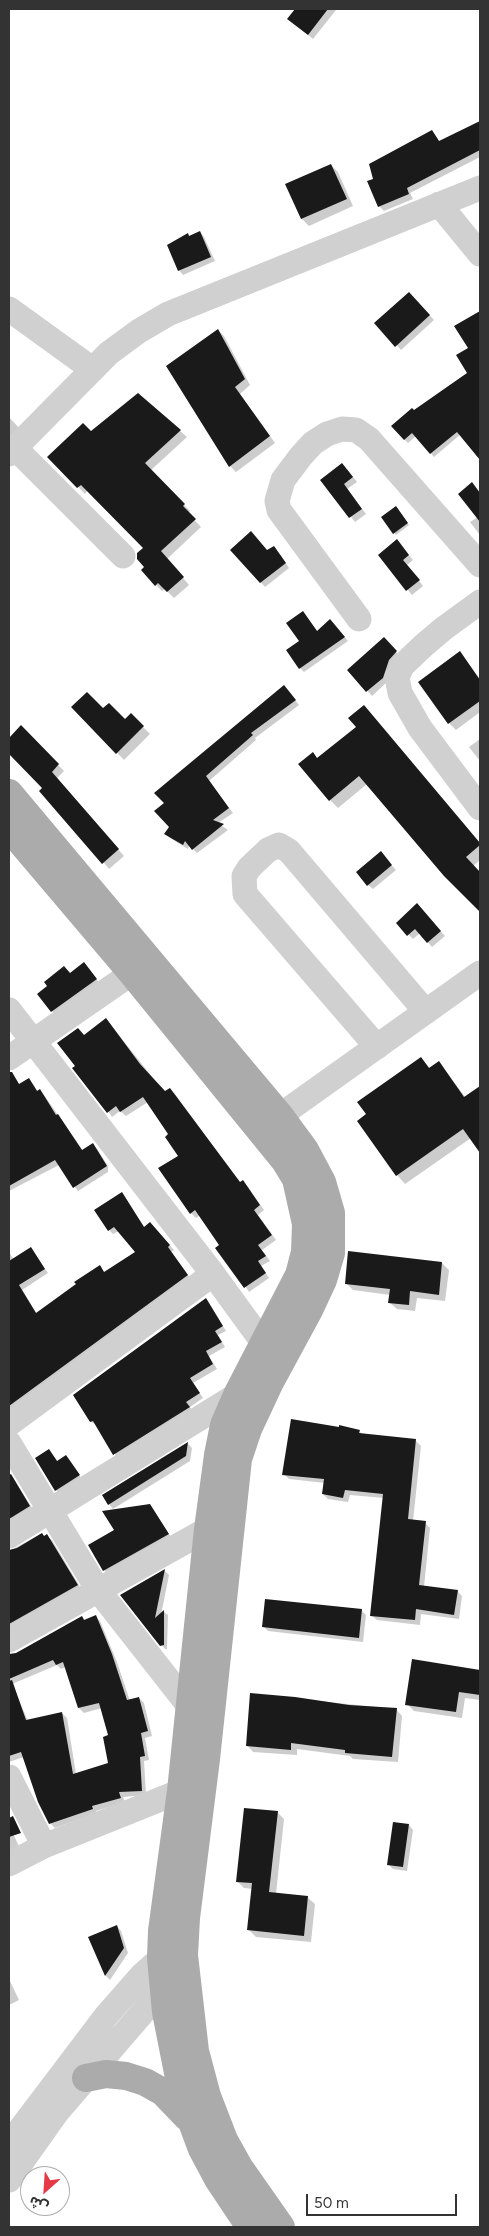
<!DOCTYPE html>
<meta charset="utf-8">
<style>
body{margin:0}
#map{position:relative;width:489px;height:2236px;overflow:hidden;background:#fff;font-family:Figtree,"Noto Sans Arabic",sans-serif}
canvas{display:block}
.frame{position:absolute;inset:0;border:10px solid #333;pointer-events:none}
.north{position:absolute;left:20px;top:2166px;width:50px;height:50px;box-sizing:border-box;background:#fff;border:1px solid #adadad;border-radius:50%;rotate:206deg;font-size:14px;font-weight:700;line-height:20px;text-align:center;color:#333}
.north::after{content:'';display:block;margin:auto;width:18px;height:22px;background:#e63946;clip-path:polygon(50% 0,100% 100%,50% 72%,0 100%)}
.scale{position:absolute;left:306px;top:2194px;width:151px;height:22px;box-sizing:border-box;border:2px solid #333;border-top:0;padding-left:6px;font-size:15px;line-height:18px;white-space:nowrap;color:#333;-webkit-text-stroke:4px #fff;paint-order:stroke}
</style>
<div id="map">
<canvas width="489" height="2236"></canvas>
<div class="frame"></div>
<div class="north">ش</div>
<div class="scale">50 m</div>
</div>
<script>
const ctx = document.querySelector('canvas').getContext('2d');
ctx.lineJoin = 'round';
function fill(path, color) {
  ctx.fillStyle = color;
  ctx.fill(path, 'evenodd');
}
function shape(rows) {
  const path = new Path2D();
  for (const r of rows) {
    path.moveTo(r[0], r[1]);
    for (let i = 2; i < r.length; i += 2) path.lineTo(r[i], r[i + 1]);
  }
  return path;
}
function stroke(path, color, width, dash) {
  ctx.strokeStyle = color;
  ctx.lineWidth = width;
  ctx.lineCap = dash ? 'butt' : 'round';
  ctx.setLineDash(dash || []);
  ctx.stroke(path);
}
fill(shape([
 [297,9,335,9,336,10,313,39,289,19],
 [480,123,480,157,410,193,413,199,384,211,379,206,374,179,432,131,440,142],
 [331,165,338,172,353,206,309,226,302,219,287,185],
 [200,232,204,237,215,261,183,275,179,270],
 [414,298,434,320,401,350,376,323],
 [480,312,480,451,477,453,461,434,434,457,416,436,408,443,404,439,414,411,469,373,469,348,456,327],
 [218,330,224,336,250,385,240,394,275,443,236,472,230,466,168,367],
 [9,417,20,429,9,440],
 [180,431,187,437,150,471,190,511,188,513,201,527,167,559,189,585,174,598,165,589,162,591,156,585,146,567,145,548,88,490,85,494,49,457,91,433],
 [347,469,357,482,347,489,366,514,355,522,322,480],
 [477,489,480,493,480,535,470,522,478,517],
 [398,510,409,525,396,535,394,533],
 [397,540,413,560,407,565,423,586,412,595,379,555],
 [231,550,278,552,289,568,265,587],
 [303,613,318,632,334,625,348,641,304,672,300,668],
 [389,643,400,657,387,682,372,696,349,670],
 [460,653,480,679,480,712,456,730,449,723],
 [288,691,299,705,255,738,256,740,209,781,233,813,218,823,228,830,197,853,189,845,188,849,170,838,166,834,170,827,165,803],
 [73,707,103,710,125,721,131,715,150,734,124,760],
 [364,707,480,843,480,860,473,866,480,874,480,911,444,876,367,784,338,808,330,800,318,759,357,727],
 [21,727,64,771,57,778,124,856,109,869,44,788,9,752,9,739],
 [480,739,480,761,469,747],
 [385,858,396,870,373,889,368,885],
 [422,910,445,936,432,947,420,933,413,939,397,923],
 [88,968,100,984,56,1015,52,1011,70,974],
 [106,1019,165,1093,170,1090,175,1094,240,1183,243,1182,248,1187,264,1210,258,1215,276,1240,262,1250,270,1261,261,1266,269,1278,249,1292,200,1215,196,1218,191,1213,160,1169,179,1156,170,1135,148,1102,126,1116,120,1111,112,1117,77,1066,84,1036],
 [421,1059,431,1069,439,1063,466,1098,476,1090,480,1094,480,1148,471,1138,405,1184,397,1175,368,1115],
 [13,1076,20,1085,28,1080,33,1084,38,1092,44,1095,83,1151,97,1149,108,1166,108,1172,78,1191,59,1165,9,1191,9,1078],
 [122,1194,145,1228,154,1228,174,1250,171,1252,191,1279,9,1413,9,1252,14,1260,31,1249,48,1273,22,1290,37,1314,100,1267,105,1273,137,1252,119,1231,113,1234,109,1230,96,1210],
 [442,1263,449,1270,445,1301,417,1298,415,1311,397,1309,390,1303,390,1295,353,1290,346,1283],
 [206,1299,226,1331,218,1335,225,1347,209,1356,217,1369,193,1383,203,1398,190,1407,193,1412,118,1459,97,1425,91,1422],
 [359,1431,363,1435,416,1441,421,1446,413,1521,425,1523,430,1528,424,1587,457,1591,462,1596,459,1619,421,1614,420,1625,377,1620,371,1615,384,1498,350,1495,348,1502,328,1499,323,1494,325,1483,289,1479,284,1474],
 [188,1444,192,1448,190,1461,113,1509,109,1504,104,1496],
 [49,1451,58,1462,66,1457,83,1481,60,1495,56,1490],
 [11,1475,34,1511,9,1528,9,1476],
 [150,1505,172,1539,109,1575,104,1570,115,1530],
 [41,1534,44,1537,47,1536,52,1540,82,1590,9,1631,9,1551],
 [165,1571,169,1575,161,1615,164,1612,168,1615,167,1649,165,1649,122,1595],
 [361,1610,366,1615,363,1642,268,1631,263,1626],
 [82,1617,86,1621,95,1617,100,1621,117,1662,130,1701,139,1698,144,1703,152,1736,145,1738,149,1760,144,1761,146,1795,123,1797,125,1802,96,1811,96,1813,55,1828,50,1823,24,1757,9,1762,9,1654,16,1654],
 [57,1665,61,1669,66,1667,79,1708,84,1713,102,1708,110,1736,109,1764,76,1774,67,1718,62,1713,28,1721,12,1684],
 [413,1661,480,1671,480,1700,465,1698,462,1718,414,1711,407,1704],
 [251,1694,396,1709,402,1716,398,1762,353,1759,350,1756,297,1749,297,1755,253,1752,247,1745],
 [277,1812,284,1819,276,1894,308,1898,315,1904,311,1942,256,1937,249,1930,253,1889,244,1888,237,1881],
 [9,1824,20,1849,9,1852],
 [409,1825,413,1830,407,1871,393,1869,388,1864],
 [117,1926,121,1931,128,1953,110,1980,106,1976,90,1938],
 [9,1979,19,2000,9,2005]
]), '#0003');
fill(shape([
 [295,9,328,9,308,35,287,19],
 [480,121,480,150,407,188,409,194,378,207,367,181,373,179,369,164,432,130,439,141],
 [331,164,347,199,301,219,285,184],
 [200,231,211,257,178,271,167,245,188,233,189,236],
 [409,292,430,315,395,347,374,323],
 [480,311,480,460,457,432,430,454,412,433,404,440,391,426,412,408,414,410,467,373,456,355,468,348,454,326],
 [218,329,245,379,235,387,270,436,229,467,166,366],
 [138,393,181,430,145,463,185,504,183,506,196,519,161,551,184,577,167,592,158,583,155,586,141,570,144,567,137,559,137,553,143,548,81,485,77,488,47,457,83,423,91,431],
 [342,463,353,477,344,484,362,509,349,518,320,480],
 [472,482,480,493,480,522,458,494],
 [396,506,408,523,393,534,381,517],
 [251,531,267,550,274,546,286,563,260,583,230,550],
 [397,539,409,555,403,560,420,580,406,591,378,555],
 [303,611,317,631,330,619,345,637,299,669,286,650,299,641,286,623],
 [384,637,397,651,389,660,383,678,366,692,347,670],
 [460,651,480,680,480,701,448,724,418,682],
 [284,685,296,700,251,733,253,735,206,776,229,808,213,820,224,824,192,850,185,841,183,845,164,834,169,827,154,811,164,803,154,793],
 [87,692,103,708,109,703,125,719,131,713,144,726,116,754,71,707],
 [364,705,480,843,480,845,466,857,480,872,480,912,444,876,359,776,329,801,298,764,313,752,317,758,356,727,348,718],
 [21,725,59,764,52,772,119,849,102,864,39,791,42,788,9,754,9,738],
 [381,851,392,865,367,886,356,872],
 [417,903,441,931,427,943,415,929,407,936,396,923],
 [84,962,97,979,51,1012,37,994,47,986,44,982,64,966,70,973],
 [106,1018,140,1064,165,1091,170,1088,240,1182,243,1180,260,1205,254,1210,272,1235,258,1245,266,1256,258,1261,266,1273,244,1288,215,1248,219,1245,195,1210,190,1214,158,1168,178,1156,165,1137,168,1134,143,1097,120,1112,116,1106,107,1113,72,1068,75,1066,57,1043,78,1028,84,1035],
 [421,1057,429,1068,439,1061,464,1097,480,1086,480,1153,463,1129,396,1176,357,1121,366,1114,357,1102],
 [9,1072,12,1072,19,1084,29,1078,37,1091,40,1089,56,1115,58,1114,82,1150,93,1143,107,1166,73,1188,55,1160,9,1186],
 [122,1192,144,1227,150,1222,170,1245,168,1247,188,1275,9,1406,9,1261,31,1247,45,1269,19,1285,36,1313,76,1284,74,1282,100,1265,104,1272,135,1252,114,1227,108,1231,94,1210],
 [348,1251,442,1262,439,1295,410,1291,409,1305,388,1303,390,1289,345,1284],
 [206,1298,223,1326,215,1331,222,1342,206,1351,213,1364,190,1378,200,1393,186,1402,190,1407,113,1455,93,1421,90,1422,73,1395],
 [291,1419,339,1427,339,1425,360,1430,359,1433,416,1439,408,1519,426,1521,419,1585,458,1590,454,1615,416,1609,415,1620,370,1616,383,1494,345,1490,343,1498,322,1494,324,1479,282,1475],
 [188,1442,186,1456,108,1505,102,1495],
 [49,1449,57,1461,66,1455,80,1475,55,1491,35,1458],
 [11,1474,30,1506,9,1519,9,1475],
 [150,1504,169,1534,103,1571,88,1545,114,1530,102,1511],
 [42,1533,44,1536,47,1534,78,1585,9,1624,9,1550,17,1548],
 [165,1569,155,1618,164,1610,164,1645,160,1646,120,1595],
 [265,1599,362,1609,359,1638,262,1627],
 [96,1615,112,1654,127,1700,139,1697,148,1731,141,1733,145,1756,140,1757,142,1791,119,1792,121,1798,92,1806,93,1809,49,1824,38,1802,21,1752,9,1756,9,1681,12,1680,26,1720,62,1712,73,1774,108,1763,103,1737,108,1735,99,1703,78,1708,63,1662,56,1665,53,1660,9,1679,9,1654,16,1653,82,1616,84,1620],
 [412,1659,480,1670,480,1695,459,1692,456,1712,405,1705],
 [250,1693,295,1697,349,1705,397,1708,392,1757,345,1753,345,1750,291,1743,291,1750,246,1746],
 [244,1808,278,1811,269,1892,308,1896,304,1936,247,1930,252,1883,236,1882],
 [13,1816,21,1833,9,1837,9,1818],
 [393,1822,409,1824,403,1867,387,1865],
 [117,1925,124,1948,105,1976,88,1937]
]), '#1a1a1a');
stroke(shape([
 [439,204,480,254],
 [9,309,92,369],
 [15,448,123,556],
 [9,454,109,353,139,331,168,314,480,188],
 [480,602,443,629,423,646,402,666,397,677,400,693,420,728,480,808],
 [359,619,279,510,277,501,283,480,301,456,313,443,327,434,342,429,356,430,369,439,480,565],
 [9,1010,213,1274,264,1344],
 [377,1047,245,894,244,876,249,868,268,850,279,845,289,851,426,1012],
 [9,1058,132,973],
 [264,1127,480,973],
 [9,1424,213,1274],
 [9,1443,98,1590,189,1706],
 [9,1536,237,1395],
 [9,1640,208,1529],
 [9,1777,44,1846],
 [9,1864,44,1846,181,1791],
 [9,2144,106,2016,142,1975,161,1958,176,1954],
 [9,2180,57,2112,174,1976]
]), '#d0d0d0', 25);
stroke(shape([
 [9,793,280,1116,305,1150,322,1182,331,1213,331,1253,323,1280,309,1310,270,1382,248,1429,238,1459,206,1759,186,1918,184,1955,195,2051,207,2096,224,2140,239,2167,281,2227],
 [9,828,132,973,285,1161,296,1179,306,1224,305,1252,299,1275,237,1395,224,1425,218,1455,208,1529,181,1791,162,1931,161,1958,166,2012,183,2098,202,2149,218,2179,250,2227],
 [86,2078,106,2074,126,2076,145,2082,163,2092,187,2117]
]), '#ababab', 28);
</script>
